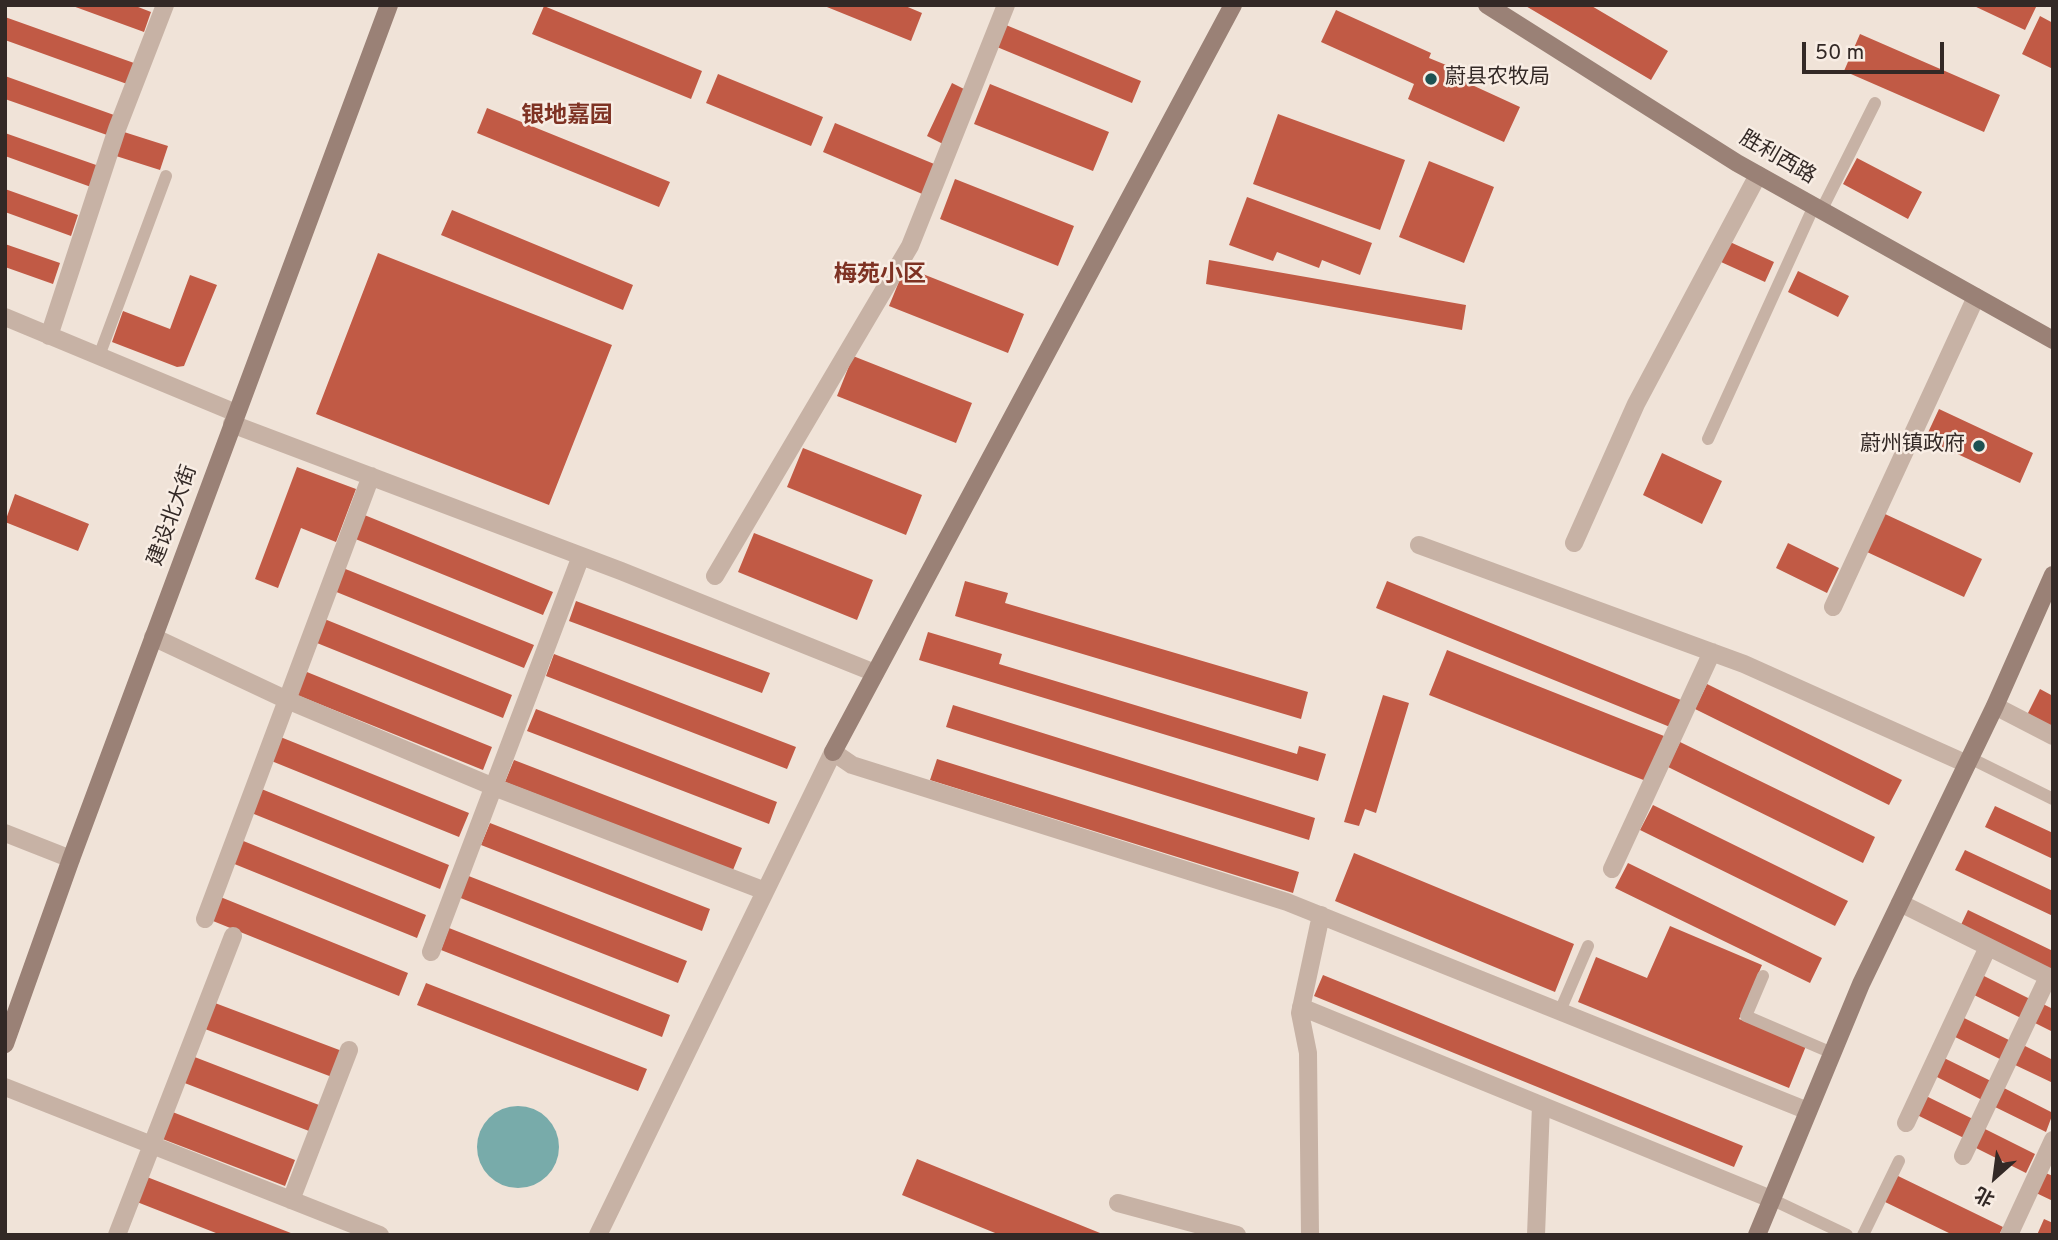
<!DOCTYPE html>
<meta charset="utf-8">
<style>
body{margin:0}
#map{position:relative;width:2058px;height:1240px;overflow:hidden;background:#f0e3d8;font-family:Overpass,"Noto Sans SC",sans-serif}
canvas{display:block}
.frame{position:absolute;inset:0;border:7px solid #332926;pointer-events:none}
.north{position:absolute;left:1960px;top:1142px;width:70px;height:70px;-webkit-text-stroke:5px #f8ede4;paint-order:stroke;rotate:208deg;font-size:19px;font-weight:700;line-height:28px;text-align:center;color:#332926}
.north::after{content:'';display:block;margin:auto;width:24px;height:32px;background:#332926;clip-path:polygon(50% 0,100% 100%,50% 72%,0 100%)}
.scale{position:absolute;left:1802px;top:42px;width:142px;height:32px;box-sizing:border-box;border:4px solid #332926;border-top:0;padding-left:9px;font-size:21px;line-height:24px;white-space:nowrap;color:#332926;-webkit-text-stroke:5px #f8ede4;paint-order:stroke}
</style>
<div id="map">
<canvas width="2058" height="1240"></canvas>
<div class="frame"></div>
<div class="north">北</div>
<div class="scale">50 m</div>
</div>
<script>
const ctx = document.querySelector('canvas').getContext('2d');
ctx.lineJoin = 'round';
function fill(path, color) {
  ctx.fillStyle = color;
  ctx.fill(path, 'evenodd');
}
function shape(rows) {
  const path = new Path2D();
  for (const r of rows) {
    if (r.length === 3) {
      path.moveTo(r[0] + r[2], r[1]);
      path.arc(r[0], r[1], r[2], 0, 2 * Math.PI);
      continue;
    }
    path.moveTo(r[0], r[1]);
    for (let i = 2; i < r.length; i += 2) path.lineTo(r[i], r[i + 1]);
  }
  return path;
}
function stroke(path, color, width, dash) {
  ctx.strokeStyle = color;
  ctx.lineWidth = width;
  ctx.lineCap = dash ? 'butt' : 'round';
  ctx.setLineDash(dash || []);
  ctx.stroke(path);
}
function drawText(font, color, halo, rows, align = 'center') {
  ctx.font = font + ' Overpass,"Noto Sans SC",sans-serif';
  ctx.lineWidth = 5;
  ctx.setLineDash([]);
  ctx.textBaseline = 'middle';
  ctx.strokeStyle = halo;
  ctx.fillStyle = color;
  for (const [text, x, y, turn = 0] of rows) {
    ctx.save();
    ctx.translate(x, y);
    ctx.rotate((+turn || 0) * Math.PI / 180);
    ctx.textAlign = isNaN(turn) ? turn : align;
    if (halo) ctx.strokeText(text, 0, 0);
    ctx.fillText(text, 0, 0);
    ctx.restore();
  }
}
fill(shape([
 [518,1147,41]
]), '#78abaa');
fill(shape([
 [70,5,133,5,151,12,144,32],
 [822,5,903,5,922,13,911,41],
 [1524,5,1590,5,1668,51,1651,80],
 [1972,5,2037,5,2025,30],
 [544,6,702,71,691,99,532,34],
 [1336,10,1431,53,1429,58,1451,67,1448,74,1520,107,1504,142,1408,99,1414,84,1321,42],
 [2040,16,2053,23,2053,69,2022,54],
 [5,17,134,63,127,84,5,40],
 [1006,25,1141,81,1132,103,997,47],
 [1860,34,2000,95,1984,132,1844,71],
 [718,74,823,117,811,146,706,103],
 [5,76,114,115,107,135,5,99],
 [952,83,968,91,943,144,927,136],
 [990,84,1109,132,1093,171,974,124],
 [487,108,670,182,659,207,477,133],
 [1278,114,1405,160,1380,230,1253,184],
 [835,123,939,166,927,196,823,152],
 [124,132,168,146,160,170,116,156],
 [5,133,99,166,91,187,5,156],
 [1857,158,1922,192,1908,219,1843,184],
 [1429,161,1494,187,1464,263,1399,237],
 [955,179,1074,226,1058,266,940,219],
 [5,189,78,215,71,236,5,212],
 [1247,197,1372,243,1360,275,1322,260,1319,268,1277,252,1273,261,1229,245],
 [452,210,633,285,623,310,441,235],
 [1730,242,1774,262,1765,282,1721,262],
 [5,244,60,263,53,284,5,267],
 [378,253,612,345,549,505,316,414],
 [1209,260,1466,305,1462,330,1206,284],
 [905,267,1024,314,1008,353,889,306],
 [1798,271,1849,296,1838,317,1788,292],
 [190,275,217,285,184,366,177,367,112,342,123,311,170,329],
 [853,356,972,403,956,443,837,396],
 [1939,409,2033,453,2020,483,1925,439],
 [803,448,922,495,906,535,787,487],
 [1662,453,1722,481,1702,524,1643,495],
 [297,467,356,489,336,542,301,528,278,588,255,579],
 [15,494,89,524,78,551,5,522],
 [362,514,553,592,543,615,353,538],
 [1885,514,1982,559,1964,597,1867,552],
 [754,533,873,580,857,620,738,572],
 [1788,543,1839,568,1827,593,1776,568],
 [343,568,534,645,524,668,334,591],
 [965,581,1008,593,1005,603,1308,692,1301,719,955,616],
 [1387,581,1681,700,1670,727,1376,608],
 [576,601,770,673,762,693,569,621],
 [322,618,512,695,503,718,312,641],
 [928,632,1002,654,999,664,1297,754,1299,746,1326,754,1318,781,919,660],
 [1447,650,1664,736,1646,781,1429,695],
 [554,654,796,747,787,769,546,676],
 [302,670,492,747,483,770,292,693],
 [1707,684,1902,780,1889,805,1695,709],
 [2040,689,2053,696,2053,728,2027,715],
 [1383,695,1409,703,1376,813,1365,809,1359,826,1344,822],
 [953,705,1315,818,1309,840,946,727],
 [536,709,777,802,769,824,527,731],
 [278,736,469,813,459,837,269,760],
 [1680,742,1875,837,1863,863,1668,767],
 [937,759,1299,872,1293,893,930,780],
 [514,760,742,848,733,870,505,782],
 [259,788,449,865,440,889,249,812],
 [1653,805,1848,901,1835,926,1640,830],
 [1995,806,2053,833,2053,859,1985,827],
 [490,823,710,909,702,931,481,845],
 [236,838,426,915,417,938,227,861],
 [1965,850,2053,891,2053,916,1955,870],
 [1354,853,1574,944,1555,992,1335,901],
 [1628,863,1822,958,1810,983,1615,888],
 [466,875,687,961,678,983,458,897],
 [218,896,408,973,399,996,208,919],
 [1968,910,2053,951,2053,974,1959,929],
 [1670,926,1762,965,1739,1019,1806,1046,1789,1088,1578,1002,1596,957,1647,978],
 [449,928,670,1015,662,1037,441,950],
 [1980,974,2032,1000,2023,1019,1970,993],
 [1323,975,1743,1146,1734,1167,1314,996],
 [426,983,647,1069,638,1091,417,1005],
 [215,1003,342,1051,332,1077,205,1029],
 [2043,1004,2053,1009,2053,1032,2033,1022],
 [1960,1016,2013,1042,2004,1061,1951,1035],
 [2023,1045,2053,1060,2053,1083,2013,1064],
 [192,1056,319,1105,309,1131,182,1082],
 [1942,1057,1995,1083,1986,1102,1933,1075],
 [2002,1087,2053,1113,2046,1132,1993,1106],
 [1924,1095,1977,1121,1968,1140,1915,1114],
 [170,1111,295,1160,285,1186,160,1138],
 [1983,1128,2035,1154,2026,1173,1974,1147],
 [917,1159,1105,1235,1000,1235,902,1195],
 [2043,1172,2053,1176,2053,1201,2034,1192],
 [1896,1175,2003,1227,1999,1235,1953,1235,1883,1201],
 [147,1177,296,1235,221,1235,137,1202],
 [2044,1219,2053,1223,2053,1235,2037,1235]
]), '#c15a45');
stroke(shape([
 [1821,211,1875,103],
 [99,356,166,176],
 [1708,439,1814,206],
 [1970,758,2053,799],
 [1763,976,1746,1016,1832,1053],
 [1560,1011,1588,946],
 [1771,1199,1847,1235],
 [1863,1235,1899,1161]
]), '#c7b2a5', 12);
stroke(shape([
 [5,317,236,413],
 [49,336,117,129,165,5],
 [232,424,621,571,875,673],
 [1574,543,1636,404,1758,175],
 [1419,545,1744,664,1967,764],
 [715,576,910,246,1006,5],
 [1833,607,1976,297],
 [153,637,287,700,494,787,765,891],
 [1995,706,2053,736],
 [5,833,71,859],
 [1612,869,1712,652],
 [1900,903,2053,979],
 [205,919,371,476],
 [431,952,581,556],
 [1301,1007,1771,1199],
 [5,1087,380,1235],
 [1906,1123,1988,947],
 [1963,1156,2048,977],
 [291,1200,349,1050],
 [1118,1203,1237,1235],
 [117,1235,233,936],
 [598,1235,833,752,852,765,1287,902,1808,1111],
 [1310,1235,1308,1053,1300,1013,1321,915],
 [1536,1235,1541,1105],
 [2009,1235,2053,1140]
]), '#c7b2a5', 18);
stroke(shape([
 [1487,5,1737,163,2053,340],
 [833,752,1233,5],
 [5,1044,71,859,389,5],
 [1757,1235,1861,984,1995,706,2053,575]
]), '#9a8176', 18);
for (const [x, y, r, color] of [
 [1431,79,7,"#1d5252"],
 [1979,446,7,"#1d5252"]
]) {
  const dot = new Path2D();
  dot.arc(x, y, r, 0, 2 * Math.PI);
  ctx.fillStyle = color;
  ctx.fill(dot);
  stroke(dot, '#f8ede4', 2.5);
}
drawText('21px', '#332926', '#f8ede4', [
 ["蔚县农牧局",1445,79],
 ["蔚州镇政府",1965,446,"right"]
], 'left');
drawText('21px', '#332926', '#f8ede4', [
 ["胜利西路",1777,159,30],
 ["建设北大街",174,516,-70]
]);
drawText('bold 23px', '#7e3223', '#f8ede4', [
 ["银地嘉园",567,117],
 ["梅苑小区",880,276]
]);
</script>
